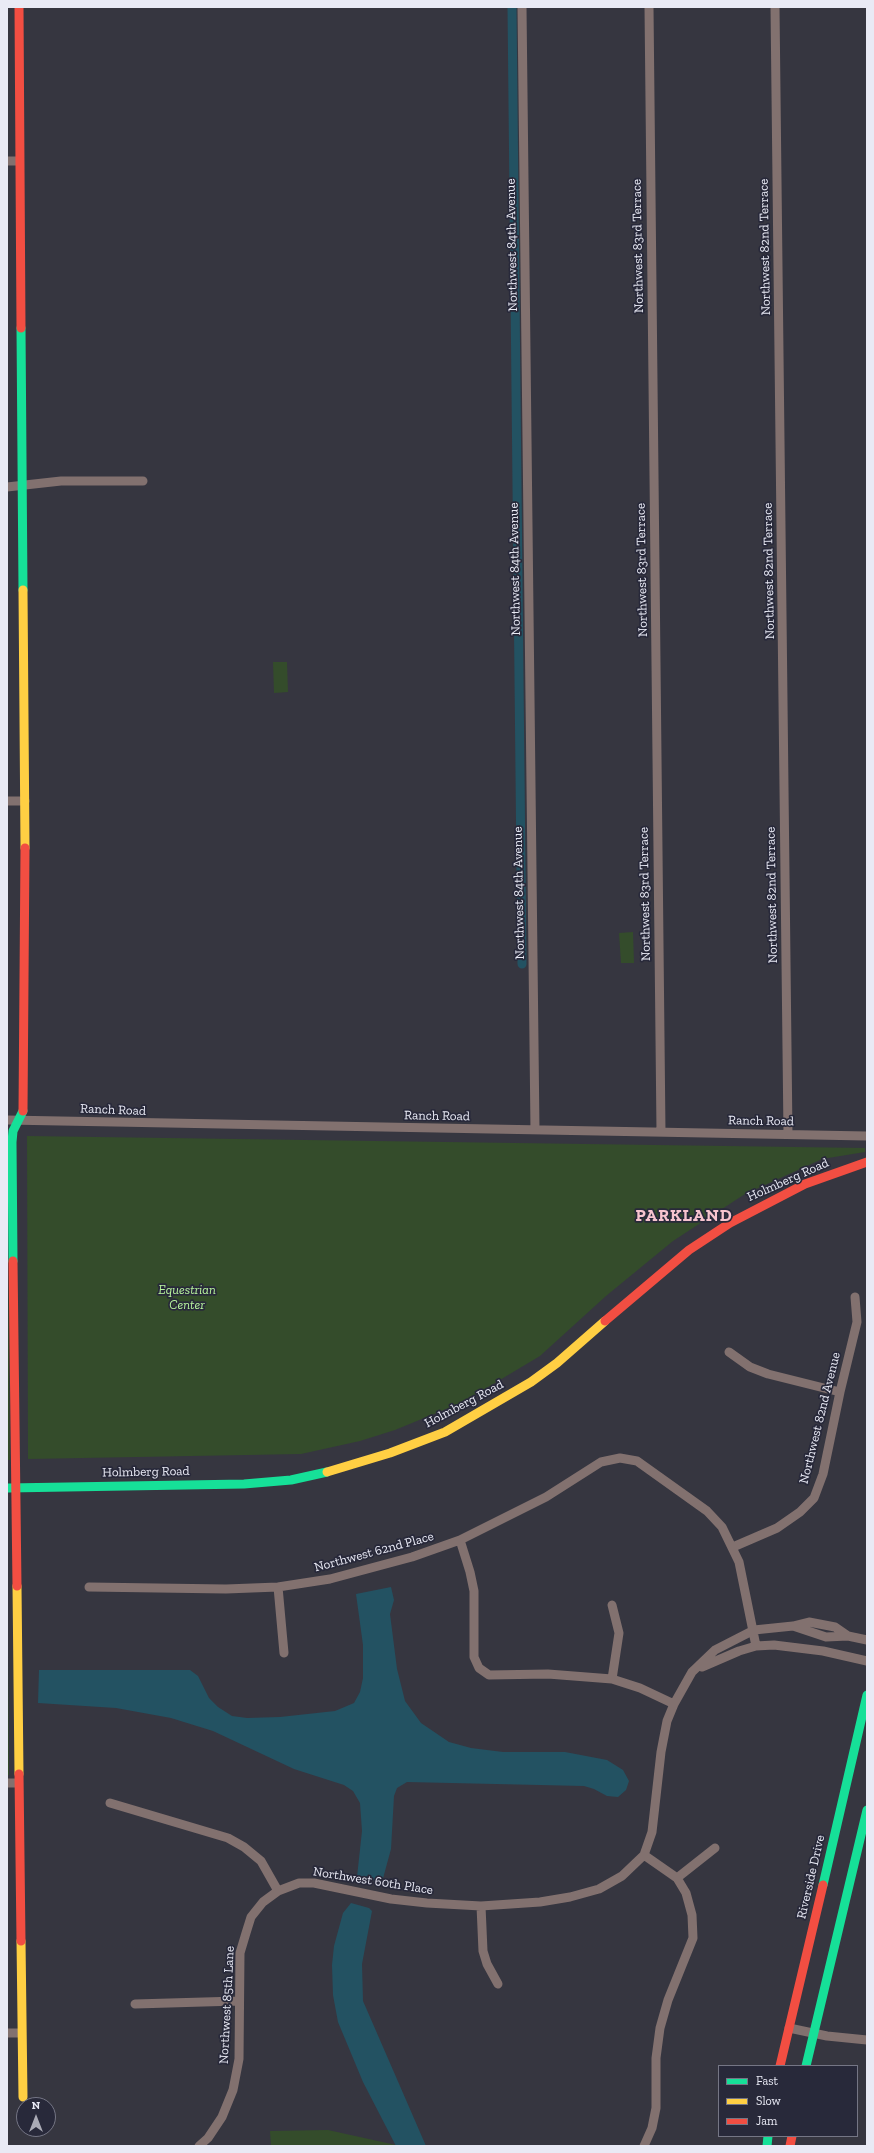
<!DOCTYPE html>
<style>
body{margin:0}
#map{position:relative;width:874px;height:2153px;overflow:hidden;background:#363640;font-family:"Zilla Slab",serif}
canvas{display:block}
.frame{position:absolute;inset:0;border:8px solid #e9eaf5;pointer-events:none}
.legend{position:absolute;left:718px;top:2065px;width:140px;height:72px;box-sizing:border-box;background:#28293a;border:1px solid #757685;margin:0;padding:5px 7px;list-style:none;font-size:12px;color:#e9eaf5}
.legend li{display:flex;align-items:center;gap:8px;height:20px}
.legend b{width:20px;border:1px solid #757685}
.north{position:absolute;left:16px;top:2097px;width:40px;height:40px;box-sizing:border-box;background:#28293a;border:1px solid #757685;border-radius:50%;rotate:0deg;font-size:11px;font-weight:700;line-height:16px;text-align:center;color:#e9eaf5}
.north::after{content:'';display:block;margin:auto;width:14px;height:18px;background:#aaabb6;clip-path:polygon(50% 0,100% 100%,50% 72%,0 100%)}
</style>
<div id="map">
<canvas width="874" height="2153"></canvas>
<div class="frame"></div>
<ul class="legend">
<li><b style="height:5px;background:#16e098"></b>Fast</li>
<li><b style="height:5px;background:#ffcf43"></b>Slow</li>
<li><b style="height:5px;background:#f24e42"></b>Jam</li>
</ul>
<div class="north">N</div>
</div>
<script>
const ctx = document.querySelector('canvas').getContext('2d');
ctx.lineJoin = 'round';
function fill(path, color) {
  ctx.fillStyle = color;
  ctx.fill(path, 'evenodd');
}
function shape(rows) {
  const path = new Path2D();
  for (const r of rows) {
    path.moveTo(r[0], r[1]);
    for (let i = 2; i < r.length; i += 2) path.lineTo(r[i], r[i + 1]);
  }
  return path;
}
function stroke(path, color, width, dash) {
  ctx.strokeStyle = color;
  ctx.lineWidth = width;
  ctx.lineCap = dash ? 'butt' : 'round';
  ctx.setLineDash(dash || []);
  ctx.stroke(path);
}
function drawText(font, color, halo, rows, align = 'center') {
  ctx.font = font + ' "Zilla Slab",serif';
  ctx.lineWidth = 3.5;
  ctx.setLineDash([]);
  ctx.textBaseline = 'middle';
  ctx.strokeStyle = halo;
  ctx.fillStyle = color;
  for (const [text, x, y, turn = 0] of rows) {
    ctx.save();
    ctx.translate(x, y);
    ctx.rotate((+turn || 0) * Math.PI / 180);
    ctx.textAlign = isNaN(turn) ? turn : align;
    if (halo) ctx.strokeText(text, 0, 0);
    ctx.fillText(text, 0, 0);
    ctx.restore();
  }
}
fill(shape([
 [273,662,287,662,288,692,274,693],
 [633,932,634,963,621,963,619,933],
 [27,1136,865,1148,865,1152,822,1159,745,1194,673,1241,606,1296,540,1356,463,1402,395,1430,360,1441,301,1454,28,1459],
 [7,1153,10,1460,7,1460],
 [7,1537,7,1538,9,1775,7,1775],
 [328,2130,396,2145,396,2146,271,2146,270,2131]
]), '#344c2b');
fill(shape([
 [391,1587,394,1600,390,1614,397,1669,405,1701,421,1723,449,1742,471,1748,503,1752,565,1752,607,1760,623,1770,629,1781,626,1790,618,1797,607,1796,594,1789,584,1786,407,1782,397,1788,394,1796,391,1849,382,1882,357,1877,362,1831,360,1803,353,1791,344,1785,294,1769,213,1731,171,1718,116,1708,38,1703,39,1670,190,1670,198,1676,209,1698,218,1707,232,1716,247,1718,280,1717,335,1711,354,1703,360,1692,363,1678,363,1645,356,1594],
 [351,1903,369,1908,372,1911,362,1964,363,2001,426,2146,396,2146,363,2082,338,2022,333,1995,332,1965,334,1946,343,1913]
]), '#235262');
stroke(shape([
 [512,7,522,964]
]), '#235262', 9);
stroke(shape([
 [522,7,535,1130],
 [649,7,661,1132],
 [775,7,788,1134],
 [7,161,19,161],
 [7,487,61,481,143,481],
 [7,801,25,801],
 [7,1120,867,1136],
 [729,1352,750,1367,768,1374,840,1392],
 [460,1540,470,1572,474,1591,474,1657,479,1668,489,1675,548,1674,612,1679,640,1688,674,1704],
 [733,1547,777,1528,800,1512,814,1498,823,1474,840,1392,857,1322,855,1297],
 [89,1587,226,1589,278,1587,330,1579,412,1557,460,1540,546,1497,601,1462,620,1458,637,1461,707,1511,722,1527,739,1562,756,1646],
 [278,1587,284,1653],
 [612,1605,619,1633,612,1679],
 [793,1626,826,1637,848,1636,867,1640],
 [702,1667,739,1651,756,1646,774,1645,823,1651,867,1661],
 [7,1783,18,1783],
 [110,1803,228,1838,244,1847,261,1861,278,1891],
 [677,1878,715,1848],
 [481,1906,483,1951,487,1964,498,1984],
 [135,2004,238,2001],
 [789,2028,827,2036,867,2040],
 [7,2033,21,2033],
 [199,2146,208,2138,222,2117,233,2090,239,2059,240,1953,246,1933,251,1917,263,1902,278,1891,299,1883,314,1883,391,1899,427,1903,481,1906,540,1902,570,1897,599,1889,622,1876,644,1855],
 [644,2146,652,2128,656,2108,656,2058,660,2028,668,2000,693,1938,692,1915,686,1893,677,1878,644,1855,652,1832,661,1752,667,1721,674,1704,692,1672,715,1650,754,1630,793,1626,809,1622,835,1627,848,1636]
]), '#82716f', 9);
stroke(shape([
 [21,328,23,590],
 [13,1261,12,1142,13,1131,23,1111],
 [8,1488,244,1484,291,1480,327,1472],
 [823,1885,867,1695],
 [806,2066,867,1810],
 [767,2146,768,2136]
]), '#16e098', 9);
stroke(shape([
 [23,590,25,848],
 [327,1472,390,1453,445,1432,531,1382,557,1363,605,1321],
 [17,1586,19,1774],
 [21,1941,23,2097]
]), '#ffcf43', 9);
stroke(shape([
 [19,7,21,328],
 [23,1111,25,848],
 [13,1261,17,1586],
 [605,1321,689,1250,730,1223,805,1184,867,1162],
 [19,1774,21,1941],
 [780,2066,823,1885],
 [790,2146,792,2136]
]), '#f24e42', 9);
drawText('13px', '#e9eaf5', '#28293a', [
 ["Northwest 84th Avenue",512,245,-91],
 ["Northwest 83rd Terrace",638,246,-91],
 ["Northwest 82nd Terrace",765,247,-91],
 ["Northwest 84th Avenue",515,569,-91],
 ["Northwest 83rd Terrace",642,570,-91],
 ["Northwest 82nd Terrace",769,571,-91],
 ["Northwest 84th Avenue",519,893,-91],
 ["Northwest 83rd Terrace",645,894,-91],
 ["Northwest 82nd Terrace",772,895,-91],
 ["Ranch Road",113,1110,2],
 ["Ranch Road",437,1116,1],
 ["Ranch Road",761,1121,1],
 ["Holmberg Road",788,1180,-24],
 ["Holmberg Road",464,1404,-28],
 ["Northwest 82nd Avenue",820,1418,-76],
 ["Holmberg Road",146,1472,-1],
 ["Northwest 62nd Place",374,1552,-15],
 ["Riverside Drive",811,1877,-77],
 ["Northwest 60th Place",373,1881,9],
 ["Northwest 85th Lane",227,2005,-87]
]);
drawText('italic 13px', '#b9f69e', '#28293a', [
 ["Equestrian",187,1290],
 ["Center",187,1305]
]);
ctx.letterSpacing = '1px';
drawText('bold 17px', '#f7c4ce', '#28293a', [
 ["PARKLAND",684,1216]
]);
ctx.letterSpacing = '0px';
</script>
